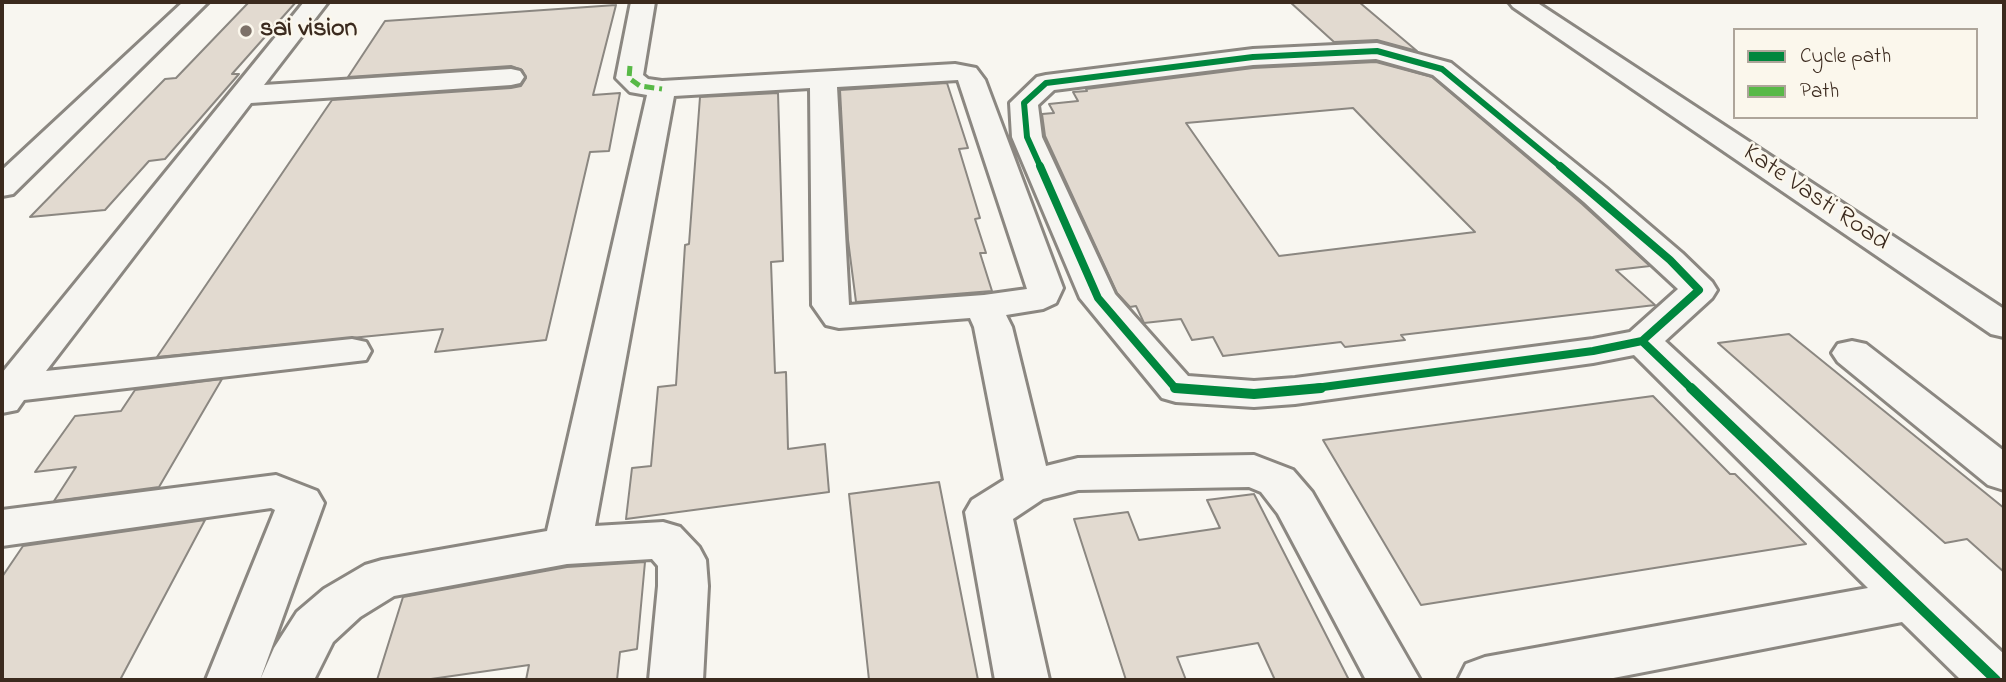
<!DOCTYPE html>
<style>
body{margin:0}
#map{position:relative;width:2006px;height:682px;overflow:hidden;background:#f8f6f0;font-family:"Indie Flower",sans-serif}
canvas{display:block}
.frame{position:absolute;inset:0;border:4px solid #3b2a1e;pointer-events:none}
.legend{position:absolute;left:1733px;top:28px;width:245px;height:91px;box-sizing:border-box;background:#fbf7ec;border:2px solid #aea59a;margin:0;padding:9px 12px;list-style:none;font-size:21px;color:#3b2a1e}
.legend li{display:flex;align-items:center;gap:14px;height:35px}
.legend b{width:35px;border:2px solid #aea59a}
</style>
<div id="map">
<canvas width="2006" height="682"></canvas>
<div class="frame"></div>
<ul class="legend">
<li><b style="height:9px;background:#00873e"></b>Cycle path</li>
<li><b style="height:9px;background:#58b947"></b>Path</li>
</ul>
</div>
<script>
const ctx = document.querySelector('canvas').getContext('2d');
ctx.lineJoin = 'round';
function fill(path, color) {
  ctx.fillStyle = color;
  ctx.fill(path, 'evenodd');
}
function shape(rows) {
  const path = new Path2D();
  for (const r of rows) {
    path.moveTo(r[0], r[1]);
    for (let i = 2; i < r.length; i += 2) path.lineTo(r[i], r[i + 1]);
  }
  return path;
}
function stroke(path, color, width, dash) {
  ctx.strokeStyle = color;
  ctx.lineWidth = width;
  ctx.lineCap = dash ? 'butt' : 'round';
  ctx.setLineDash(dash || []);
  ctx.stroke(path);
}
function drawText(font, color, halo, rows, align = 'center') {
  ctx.font = font + ' "Indie Flower",sans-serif';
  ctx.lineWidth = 5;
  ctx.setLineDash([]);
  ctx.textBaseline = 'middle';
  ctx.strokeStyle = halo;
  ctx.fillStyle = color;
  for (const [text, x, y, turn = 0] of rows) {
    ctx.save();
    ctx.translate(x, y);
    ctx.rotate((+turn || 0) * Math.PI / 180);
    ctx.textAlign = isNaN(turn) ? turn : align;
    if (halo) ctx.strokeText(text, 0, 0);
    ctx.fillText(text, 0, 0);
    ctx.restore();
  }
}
const building = shape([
 [249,2,296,2,232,74,239,74,165,159,149,161,105,210,30,217,165,79,176,78,249,2],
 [1290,2,1359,2,1417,51,1377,40,1334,42,1290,2],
 [616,5,593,95,620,93,609,151,590,152,546,340,435,352,443,329,157,357,332,100,511,88,521,86,526,78,522,70,511,66,348,77,385,21,616,5],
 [1376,62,1432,77,1582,204,1650,266,1616,270,1655,305,1401,335,1405,340,1345,347,1341,342,1223,356,1213,337,1192,340,1181,319,1144,323,1136,306,1130,307,1117,293,1045,136,1042,114,1054,113,1049,104,1078,101,1073,92,1087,91,1086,89,1253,68,1376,62],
 [1353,108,1381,137,1475,232,1279,256,1186,123,1353,108],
 [947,83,968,148,959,149,980,218,975,219,986,253,980,253,992,291,856,302,848,240,840,90,947,83],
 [778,93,783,261,771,262,775,373,786,372,788,449,825,444,829,492,626,519,632,468,651,466,658,387,676,385,685,245,689,244,700,97,778,93],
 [1789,334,2004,508,2004,572,1967,539,1945,543,1718,343,1789,334],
 [222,379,159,487,54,501,76,467,35,472,75,416,121,411,135,390,222,379],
 [1653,396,1730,474,1735,474,1806,544,1421,605,1323,440,1653,396],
 [939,482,978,680,869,680,849,494,939,482],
 [1254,494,1349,680,1275,680,1258,643,1177,657,1186,680,1126,680,1074,519,1128,512,1139,540,1220,528,1207,500,1254,494],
 [205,520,120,680,2,680,2,577,23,546,205,520],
 [645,562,637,649,620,652,617,680,526,680,529,665,424,680,377,680,403,597,567,567,645,562]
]);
fill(building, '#e2dad0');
stroke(building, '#8b8781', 2);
const street = shape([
 [183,2,208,2,13,194,2,196,2,170,183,2],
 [304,2,328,2,264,85,511,69,520,71,524,77,520,83,511,85,251,103,46,371,352,339,366,342,371,351,366,360,24,400,17,410,2,413,2,373,304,2],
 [631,2,655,2,643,75,648,79,662,81,955,64,976,68,985,80,1063,288,1056,303,1043,309,1006,315,1012,327,1046,466,1078,458,1254,455,1293,470,1312,492,1420,680,1366,680,1278,514,1261,492,1249,487,1078,490,1043,499,1013,519,1049,680,995,680,965,512,972,500,1004,480,974,327,970,318,839,328,826,325,812,305,810,88,674,96,595,526,663,522,680,527,699,547,706,560,708,586,703,680,649,680,658,586,658,566,652,559,567,564,394,596,360,617,333,642,314,680,260,680,274,648,297,612,324,589,365,565,382,560,547,531,647,95,630,92,616,78,631,2],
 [958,80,1027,289,984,295,849,305,837,87,958,80],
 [1377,43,1451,63,1606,188,1682,253,1712,282,1717,290,1712,298,1665,341,2004,654,2004,680,1961,680,1902,622,1603,680,1458,680,1466,664,1485,657,1868,588,1634,355,1593,363,1295,404,1254,407,1176,402,1162,398,1080,298,1012,137,1010,103,1037,77,1046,75,1253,49,1377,43],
 [1376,59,1433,75,1584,202,1678,289,1630,332,1593,339,1295,378,1254,381,1188,376,1115,294,1042,137,1038,105,1054,90,1253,65,1376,59],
 [1852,341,1866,344,2004,451,2004,490,1988,485,1838,362,1832,353,1838,344,1852,341],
 [276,475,317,491,324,503,260,680,206,680,275,510,271,508,2,546,2,510,276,475]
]);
const secondary = shape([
 [1509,2,1536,2,2004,309,2004,337,1991,334,1513,7,1509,2]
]);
stroke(street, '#8b8781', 6);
stroke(secondary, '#8b8781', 6);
fill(street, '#f6f5f1');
fill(secondary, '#f6f5f1');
stroke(shape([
 [630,66,629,78,640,86,662,89]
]), '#58b947', 5, [10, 5]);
stroke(shape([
 [1041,168,1027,137,1024,103,1046,83,1253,57,1377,51,1442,69,1562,168]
]), '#00873e', 6);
stroke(shape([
 [1040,166,1098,298,1176,389,1180,389],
 [1560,166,1670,260,1699,290,1642,341],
 [1642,341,1692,389],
 [1308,389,1593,351,1642,341]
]), '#00873e', 8);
stroke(shape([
 [1175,388,1254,394,1321,388],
 [1691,388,1996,680]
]), '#00873e', 10);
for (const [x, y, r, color] of [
 [246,31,7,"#7d7168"]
]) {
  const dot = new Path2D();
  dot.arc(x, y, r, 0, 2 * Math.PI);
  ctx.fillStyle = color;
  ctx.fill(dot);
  stroke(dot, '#fbf7ec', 2.5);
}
drawText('bold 26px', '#3b2a1e', '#fbf7ec', [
 ["sai vision",260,31]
], 'left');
drawText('26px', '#3b2a1e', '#fbf7ec', [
 ["Kate Vasti Road",1815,199,34]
]);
</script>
